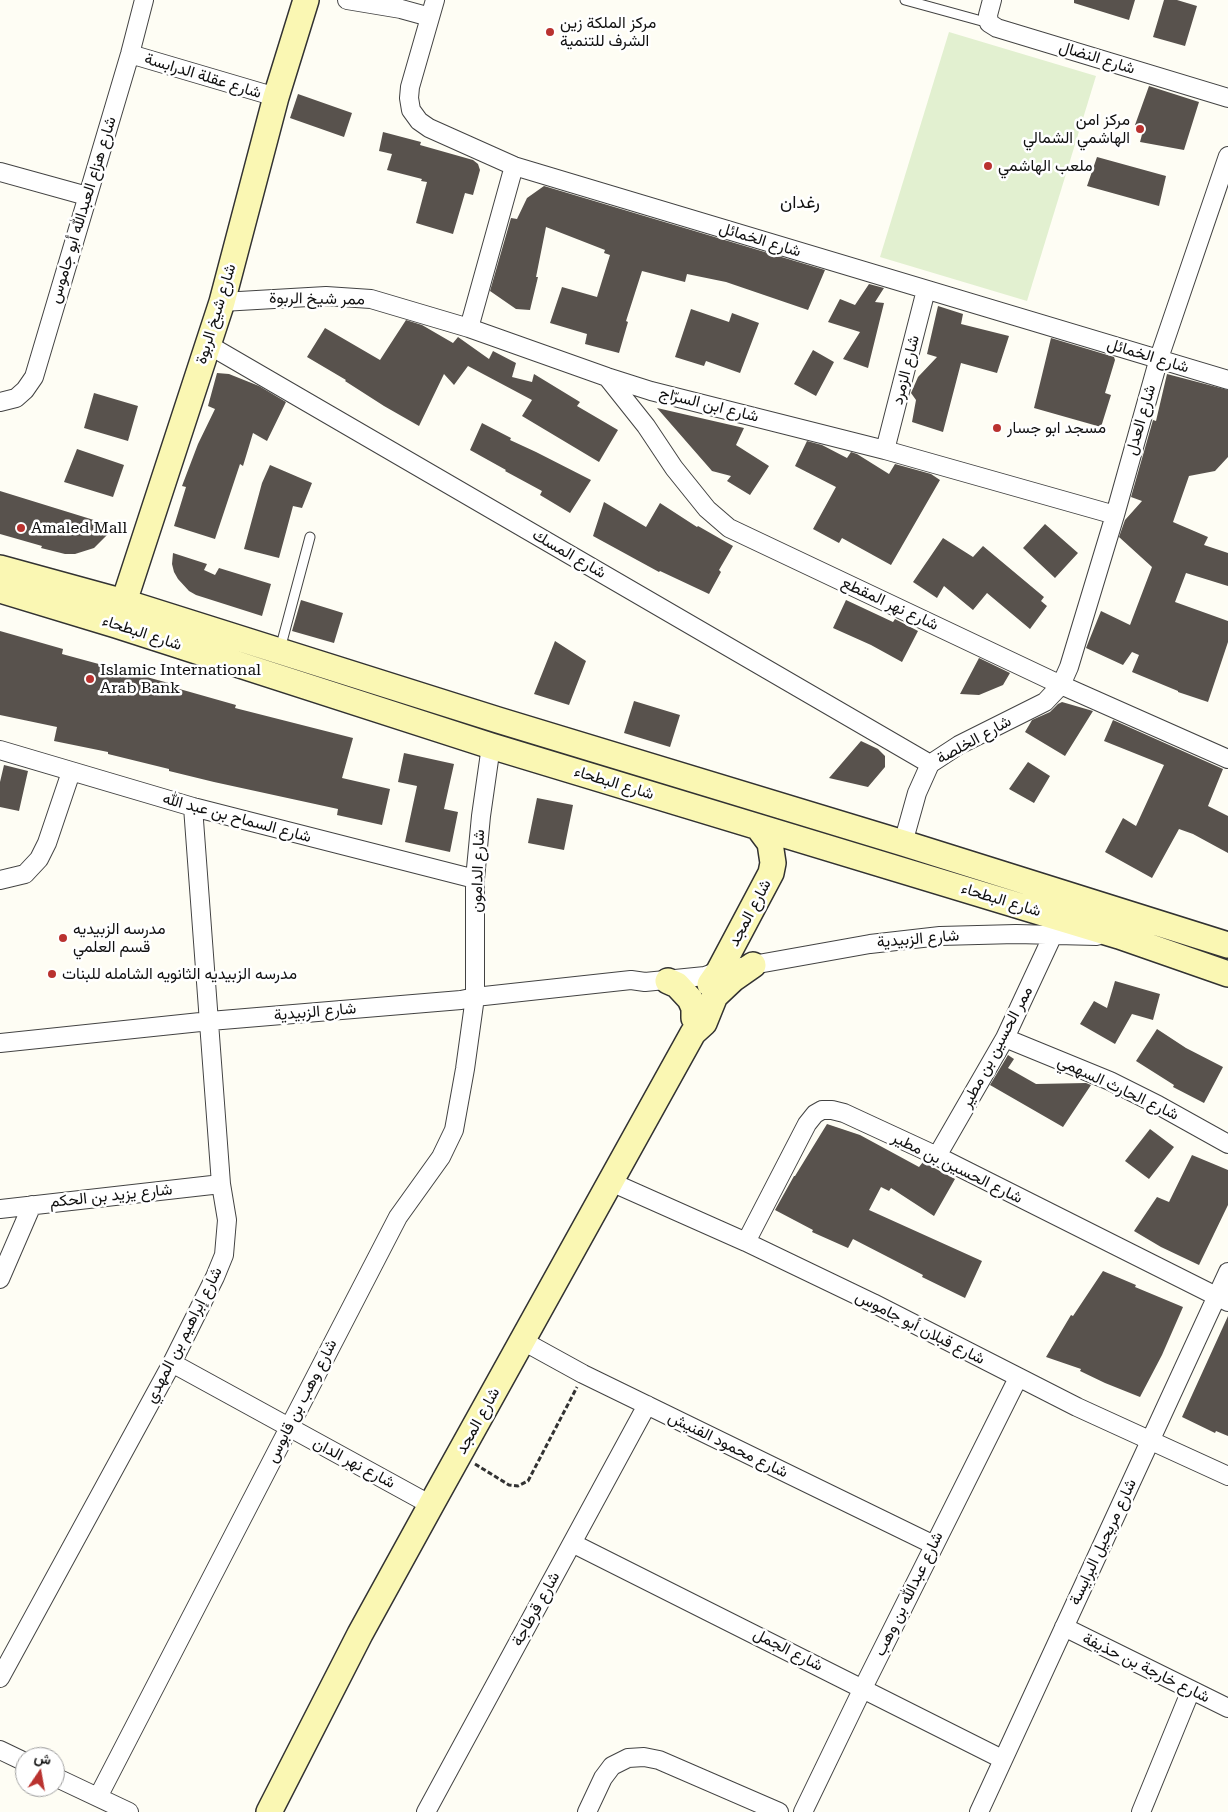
<!DOCTYPE html>
<meta charset="utf-8">
<style>
body{margin:0}
#map{position:relative;width:1228px;height:1812px;overflow:hidden;background:#fefdf4;font-family:"Roboto Serif",Vazirmatn,serif}
canvas{display:block}
.north{position:absolute;left:15px;top:1747px;width:50px;height:50px;box-sizing:border-box;background:#fff;border:1px solid #9f9f9f;border-radius:50%;rotate:12deg;font-size:14px;font-weight:700;line-height:20px;text-align:center;color:#101010}
.north::after{content:'';display:block;margin:auto;width:18px;height:22px;background:#b9322f;clip-path:polygon(50% 0,100% 100%,50% 72%,0 100%)}
</style>
<div id="map">
<canvas width="1228" height="1812"></canvas>
<div class="north">ش</div>
</div>
<script>
const ctx = document.querySelector('canvas').getContext('2d');
ctx.lineJoin = 'round';
function fill(path, color) {
  ctx.fillStyle = color;
  ctx.fill(path, 'evenodd');
}
function shape(rows) {
  const path = new Path2D();
  for (const r of rows) {
    path.moveTo(r[0], r[1]);
    for (let i = 2; i < r.length; i += 2) path.lineTo(r[i], r[i + 1]);
  }
  return path;
}
function stroke(path, color, width, dash) {
  ctx.strokeStyle = color;
  ctx.lineWidth = width;
  ctx.lineCap = dash ? 'butt' : 'round';
  ctx.setLineDash(dash || []);
  ctx.stroke(path);
}
function drawText(font, color, halo, rows, align = 'center') {
  ctx.font = font + ' "Roboto Serif",Vazirmatn,serif';
  ctx.lineWidth = 5;
  ctx.setLineDash([]);
  ctx.textBaseline = 'middle';
  ctx.strokeStyle = halo;
  ctx.fillStyle = color;
  for (const [text, x, y, turn = 0] of rows) {
    ctx.save();
    ctx.translate(x, y);
    ctx.rotate((+turn || 0) * Math.PI / 180);
    ctx.textAlign = isNaN(turn) ? turn : align;
    if (halo) ctx.strokeText(text, 0, 0);
    ctx.fillText(text, 0, 0);
    ctx.restore();
  }
}
fill(shape([
 [949,32,1096,76,1027,301,880,257]
]), '#e2f0d0');
fill(shape([
 [1074,0,1135,0,1129,20,1074,3],
 [1164,0,1177,0,1197,6,1185,46,1153,37],
 [1149,86,1199,102,1184,150,1140,142,1144,127,1135,125],
 [298,94,352,113,344,137,290,118],
 [383,132,421,142,420,145,473,160,478,164,480,170,473,195,465,193,453,234,416,223,427,182,421,181,422,179,387,170,392,154,379,151],
 [1097,157,1166,176,1159,206,1087,186],
 [544,186,825,270,808,310,726,282,687,274,685,282,642,271,626,321,628,322,619,353,585,344,587,334,550,323,562,287,597,297,610,255,604,253,605,250,546,227,536,277,538,277,530,310,516,309,490,291,511,218,517,219,527,198],
 [869,284,884,288,875,302,884,303,868,368,843,359,860,332,828,322,840,299,855,305],
 [938,306,963,314,961,324,1009,336,997,373,961,363,943,432,912,422,916,400,911,393,918,377,937,357,927,354],
 [691,309,729,322,732,313,759,323,740,373,706,361,704,366,675,357],
 [406,320,422,325,453,343,458,337,489,359,493,351,516,363,512,377,532,382,534,374,580,402,577,406,618,430,599,462,522,416,532,400,468,366,454,385,444,374,419,426,384,406,345,381,346,380,307,357,325,328,380,360],
 [1051,338,1114,357,1115,360,1105,393,1111,395,1101,427,1034,408],
 [813,350,834,362,816,396,794,384],
 [217,373,229,374,259,386,286,402,267,441,253,433,243,466,240,464,215,539,174,526,186,487,182,486,198,444,215,409,208,406],
 [1167,374,1228,390,1228,457,1215,471,1189,476,1173,522,1208,537,1204,545,1228,553,1228,586,1186,573,1175,602,1228,621,1228,642,1208,702,1178,692,1178,691,1132,672,1139,655,1132,652,1123,665,1086,648,1101,611,1130,625,1152,567,1119,537,1125,520,1142,501,1131,497,1153,420,1156,421],
 [94,393,138,406,128,441,84,428],
 [657,408,744,428,736,445,769,466,750,495,727,481,731,476,712,471],
 [482,423,511,438,510,440,536,452,591,480,570,513,540,495,542,491,505,471,506,470,470,450],
 [807,441,822,445,847,458,851,452,857,454,889,474,895,464,931,474,940,480,891,565,842,538,839,543,813,529,836,487,795,466],
 [77,449,124,465,113,497,64,482],
 [270,465,312,483,302,508,293,506,279,558,244,549,262,483],
 [0,491,110,525,107,535,94,548,75,554,65,554,41,548,42,546,0,534],
 [604,502,646,527,660,503,697,527,698,526,733,546,719,570,721,572,709,594,660,571,659,572,593,536],
 [1045,524,1078,553,1055,578,1023,548],
 [943,538,973,557,983,546,1044,597,1041,601,1047,606,1030,629,987,593,973,610,944,586,937,598,913,582],
 [173,553,207,564,204,570,215,575,219,568,271,584,262,616,196,595,189,591,178,579,174,572,172,564],
 [301,600,343,613,334,643,292,631],
 [846,600,893,622,895,619,918,631,902,662,871,645,833,628],
 [0,631,63,649,62,654,176,685,176,688,236,705,235,708,353,738,342,778,390,789,382,825,337,815,338,809,214,782,169,771,169,769,108,754,108,752,54,741,57,727,0,715],
 [555,641,586,661,569,705,534,694],
 [979,658,1010,673,1003,685,979,695,960,694],
 [634,701,680,715,670,747,624,733],
 [1062,702,1093,711,1065,756,1025,732,1032,720,1050,712,1058,704],
 [1113,720,1223,769,1208,806,1228,816,1228,853,1193,834,1179,829,1152,878,1105,852,1123,818,1136,826,1164,765,1104,741],
 [861,741,878,749,885,756,885,767,868,787,829,778],
 [404,753,454,764,444,809,458,812,450,852,405,842,417,786,398,782],
 [1028,762,1050,776,1034,803,1009,789],
 [4,765,28,771,19,811,0,807,0,782],
 [537,798,573,805,564,850,528,843],
 [1115,981,1160,994,1153,1020,1132,1014,1115,1044,1080,1024,1094,1001,1107,1008],
 [1157,1029,1186,1048,1223,1067,1204,1103,1173,1087,1174,1085,1136,1061],
 [1008,1055,1014,1059,1008,1068,1036,1084,1086,1083,1091,1085,1063,1127,990,1085],
 [827,1124,860,1135,919,1167,923,1162,955,1179,934,1216,891,1188,889,1191,881,1187,869,1210,982,1261,965,1298,922,1277,923,1275,853,1239,848,1248,812,1232,813,1230,775,1210,794,1176,795,1176],
 [1150,1129,1174,1147,1149,1179,1125,1161],
 [1192,1155,1228,1170,1228,1205,1199,1265,1161,1247,1134,1231,1157,1197,1169,1202],
 [1103,1271,1136,1285,1135,1287,1183,1307,1162,1355,1140,1397,1105,1383,1080,1371,1081,1369,1046,1357,1071,1315,1073,1316],
 [1228,1316,1228,1436,1216,1431,1215,1433,1182,1417]
]), '#58524d');
const lane = shape([
 [905,0,989,23],
 [280,649,310,537]
]);
const street = shape([
 [347,0,401,9,430,17],
 [435,0,410,87,409,98,411,110,419,121,429,128,514,166,1228,380],
 [992,0,988,15,989,23,997,28,1228,98],
 [130,54,276,97],
 [514,166,469,328,607,377,651,391,885,450,1115,515],
 [0,172,87,196],
 [222,302,326,296,371,299,469,328],
 [207,344,930,764],
 [607,377,646,426,674,468,707,509,729,528,1061,685,1228,759],
 [0,402,16,398,25,390,34,377,130,54,144,0],
 [885,450,926,290],
 [0,750,193,807,475,879],
 [903,843,917,793,930,764,959,745,1045,702,1061,685,1069,667,1115,515,1159,358,1228,156],
 [0,880,25,874,39,859,47,843,71,772],
 [1005,1038,1110,1081,1158,1105,1228,1144],
 [0,1043,210,1021,461,1000,475,997,631,980,645,982,705,976,719,971,870,944,940,936,1016,934,1097,936],
 [937,1156,1005,1038,1053,935],
 [611,1182,746,1242,873,1303,1077,1407,1228,1476],
 [0,1209,221,1184],
 [746,1242,807,1124,815,1114,822,1110,832,1110,844,1113,937,1156,1228,1302],
 [0,1279,32,1205],
 [523,1341,583,1374,934,1545],
 [172,1363,431,1505],
 [572,1543,1002,1759],
 [1064,1627,1228,1708],
 [0,1678,172,1363,215,1277,224,1255,227,1220,221,1184,193,807],
 [0,1750,25,1762],
 [55,1777,129,1812],
 [98,1797,398,1217,441,1157,454,1130,465,1069,475,997,475,879,481,816,491,746],
 [426,1812,647,1405],
 [587,1812,603,1778,612,1766,628,1758,644,1757,659,1760,779,1812],
 [803,1812,863,1688,1018,1378],
 [979,1812,1228,1272],
 [1141,1812,1191,1690]
]);
const secondary = shape([
 [0,568,124,602,498,720,903,843,1228,945],
 [0,590,116,625,491,746,1119,936,1228,974],
 [119,617,222,302,276,97,306,0],
 [668,981,677,985,690,999,694,1008,694,1018],
 [710,984,719,971,771,873,773,863,770,843,758,827],
 [714,997,733,979,753,965],
 [269,1812,360,1634,431,1505,693,1033,704,1023,721,981,719,971]
]);
stroke(lane, '#434343', 11);
stroke(street, '#434343', 20);
stroke(secondary, '#323232', 28);
stroke(shape([
 [475,1464,509,1485,518,1486,528,1481,577,1387]
]), '#323232', 3, [5, 2.5]);
stroke(lane, '#fff', 9);
stroke(street, '#fff', 18);
stroke(secondary, '#faf7b3', 25);
for (const [x, y, r, color] of [
 [550,32,5,"#b9322f"],
 [1140,129,5,"#b9322f"],
 [988,166,5,"#b9322f"],
 [997,428,5,"#b9322f"],
 [21,528,5,"#b9322f"],
 [90,679,5,"#b9322f"],
 [63,938,5,"#b9322f"],
 [52,974,5,"#b9322f"]
]) {
  const dot = new Path2D();
  dot.arc(x, y, r, 0, 2 * Math.PI);
  ctx.fillStyle = color;
  ctx.fill(dot);
  stroke(dot, '#fff', 2);
}
drawText('16px', '#101010', '#fff', [
 ["مركز الملكة زين",560,23],
 ["الشرف للتنمية",560,41],
 ["مركز امن",1130,120,"right"],
 ["الهاشمي الشمالي",1130,138,"right"],
 ["ملعب الهاشمي",998,166],
 ["مسجد ابو جسار",1007,428],
 ["Amaled Mall",31,528],
 ["Islamic International",100,670],
 ["Arab Bank",100,688],
 ["مدرسه الزبيديه",73,929],
 ["قسم العلمي",73,947],
 ["مدرسه الزبيديه الثانويه الشامله للبنات",62,974]
], 'left');
drawText('16px', '#101010', '#fff', [
 ["شارع النضال",1097,58,17],
 ["شارع عقلة الدرابسة",203,76,17],
 ["شارع هزاع العبدالله أبو جاموس",83,210,-73],
 ["شارع الخمائل",760,240,17],
 ["ممر شيخ الربوة",317,299,1],
 ["شارع شيخ الربوة",216,314,-73],
 ["شارع الخمائل",1148,356,17],
 ["شارع الزمرد",906,370,-76],
 ["شارع ابن السرّاج",709,405,14],
 ["شارع العدل",1141,420,-74],
 ["شارع المسك",569,554,30],
 ["شارع نهر المقطع",890,604,25],
 ["شارع البطحاء",142,633,18],
 ["شارع الخلصة",974,740,-29],
 ["شارع البطحاء",614,783,17],
 ["شارع السماح بن عبد الله",237,818,15],
 ["شارع الدامون",478,871,-88],
 ["شارع البطحاء",1001,900,17],
 ["شارع المجد",750,913,-62],
 ["شارع الزبيدية",918,939,-5],
 ["شارع الزبيدية",315,1012,-5],
 ["ممر الحسين بن مطير",997,1047,-62],
 ["شارع الحارث السهمي",1118,1088,25],
 ["شارع الحسين بن مطير",957,1168,26],
 ["شارع يزيد بن الحكم",111,1196,-6],
 ["شارع قبلان أبو جاموس",920,1328,27],
 ["شارع إبراهيم بن المهدي",184,1335,-63],
 ["شارع وهب بن قابوس",302,1401,-63],
 ["شارع المجد",478,1421,-61],
 ["شارع محمود الفنيش",728,1445,26],
 ["شارع نهر الدان",354,1463,28],
 ["شارع مريحيل البرايسة",1103,1542,-65],
 ["شارع عبدالله بن وهب",909,1594,-64],
 ["شارع قرطاجة",536,1609,-61],
 ["شارع الجمل",788,1650,27],
 ["شارع خارجة بن حذيفة",1146,1668,26]
]);
drawText('18px', '#101010', '#fff', [
 ["رغدان",800,203]
]);
</script>
